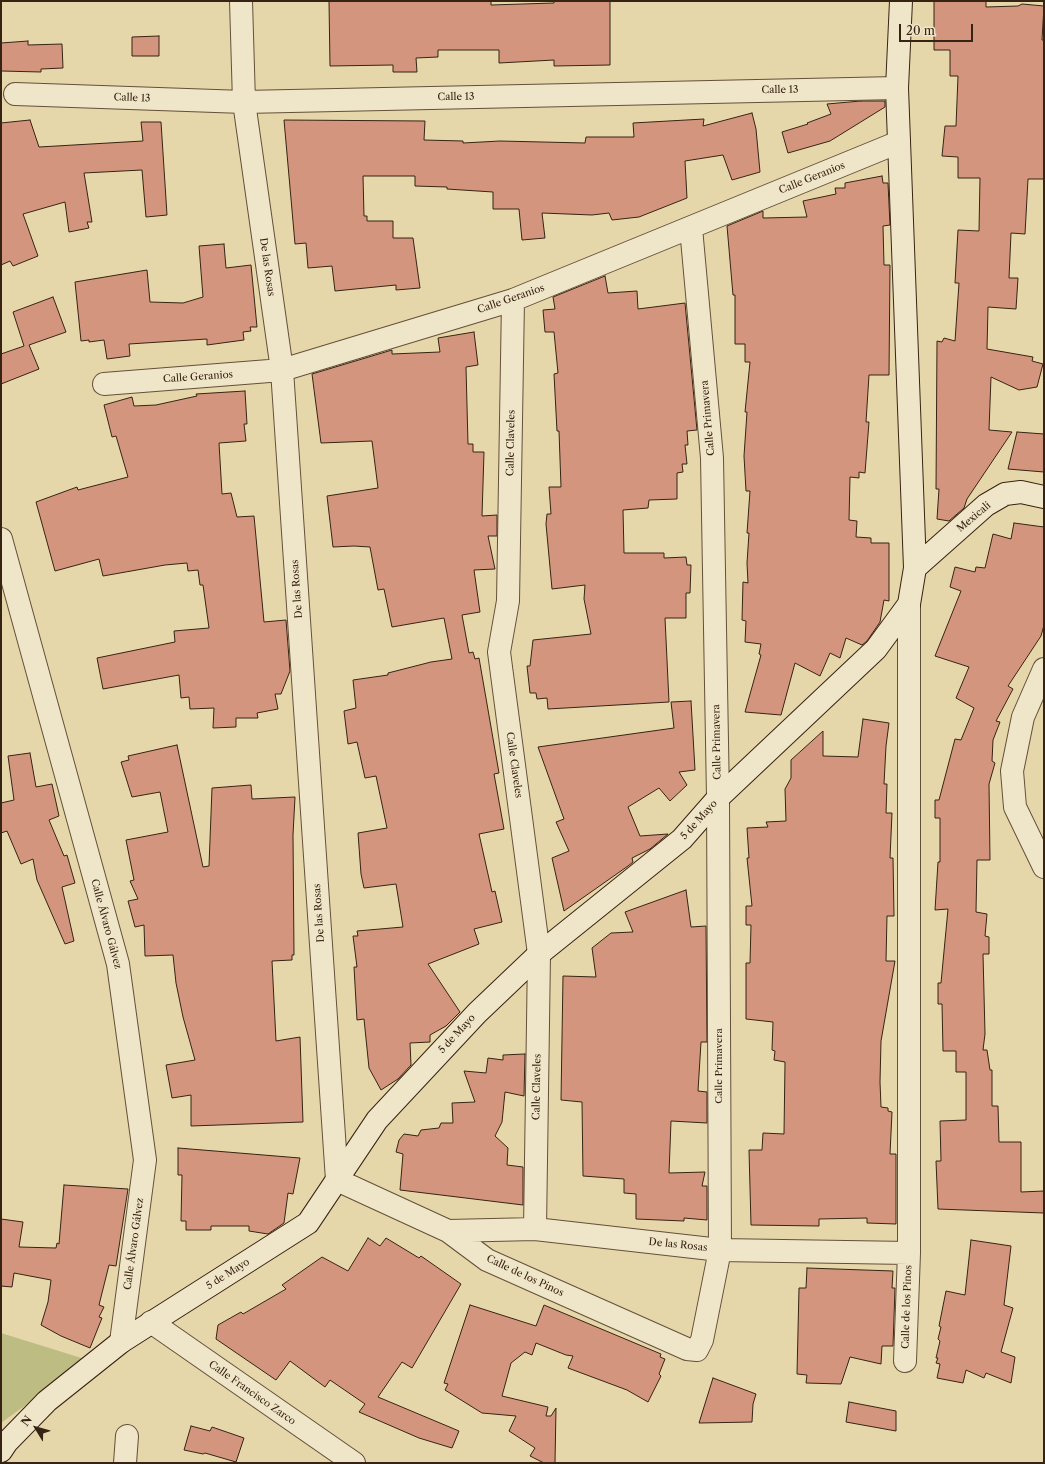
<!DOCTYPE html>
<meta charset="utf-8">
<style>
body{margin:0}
#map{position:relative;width:1045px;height:1464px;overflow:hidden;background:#e6d7ab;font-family:"Libre Caslon Text",serif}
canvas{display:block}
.frame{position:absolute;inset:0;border:2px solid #372313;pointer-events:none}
.north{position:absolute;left:16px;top:1408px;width:40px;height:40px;-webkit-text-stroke:3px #efe5c8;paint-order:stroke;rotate:307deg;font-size:11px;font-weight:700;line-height:16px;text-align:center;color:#372313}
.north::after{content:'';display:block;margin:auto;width:14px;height:18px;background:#372313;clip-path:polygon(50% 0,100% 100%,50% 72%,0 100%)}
.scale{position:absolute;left:899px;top:24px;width:74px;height:18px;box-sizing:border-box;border:2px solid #372313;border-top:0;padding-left:5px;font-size:12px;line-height:14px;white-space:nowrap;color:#372313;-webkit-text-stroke:3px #efe5c8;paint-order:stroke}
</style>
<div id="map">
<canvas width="1045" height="1464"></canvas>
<div class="frame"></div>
<div class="north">N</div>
<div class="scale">20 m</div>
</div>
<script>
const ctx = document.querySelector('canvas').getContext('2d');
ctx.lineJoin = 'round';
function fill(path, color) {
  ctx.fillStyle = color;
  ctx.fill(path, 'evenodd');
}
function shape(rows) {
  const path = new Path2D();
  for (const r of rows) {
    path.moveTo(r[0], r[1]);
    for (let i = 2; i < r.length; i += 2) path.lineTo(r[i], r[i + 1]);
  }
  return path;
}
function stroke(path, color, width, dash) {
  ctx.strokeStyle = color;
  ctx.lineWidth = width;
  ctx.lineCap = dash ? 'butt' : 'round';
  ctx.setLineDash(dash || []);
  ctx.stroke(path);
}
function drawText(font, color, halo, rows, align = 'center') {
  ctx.font = font + ' "Libre Caslon Text",serif';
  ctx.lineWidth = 4;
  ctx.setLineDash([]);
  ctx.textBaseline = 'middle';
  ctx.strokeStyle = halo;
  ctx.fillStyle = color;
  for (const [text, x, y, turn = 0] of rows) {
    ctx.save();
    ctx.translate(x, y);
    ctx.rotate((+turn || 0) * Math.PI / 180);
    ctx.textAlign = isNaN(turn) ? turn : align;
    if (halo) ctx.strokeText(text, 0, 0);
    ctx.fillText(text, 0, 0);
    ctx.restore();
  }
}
fill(shape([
 [1,1333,88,1360,1,1423]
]), '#bdbc83');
const building = shape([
 [329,1,491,1,491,5,554,3,554,1,610,1,610,65,554,66,554,60,499,63,499,50,438,50,438,57,416,58,417,72,393,72,393,65,330,66,329,1],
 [934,1,986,1,986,7,1018,6,1022,4,1044,6,1042,40,1044,40,1044,179,1028,179,1025,234,1011,233,1009,278,1018,278,1016,309,988,307,987,349,1033,357,1032,361,1043,364,1037,387,1019,390,991,377,989,430,1012,432,967,499,964,508,949,521,937,519,939,489,936,489,937,341,942,342,944,338,955,341,959,283,955,283,958,230,979,231,980,178,958,178,958,157,942,156,945,126,956,126,958,76,950,76,950,50,934,50,934,1],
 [159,36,159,56,132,56,132,37,159,36],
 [28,41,28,45,62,44,63,68,41,69,41,72,1,71,1,43,28,41],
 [861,101,885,101,885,107,830,141,788,153,782,132,808,124,807,123,831,114,827,104,861,101],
 [752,113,756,129,760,172,732,180,723,155,685,161,687,198,639,217,612,220,609,213,592,215,542,213,545,238,522,240,519,209,493,209,493,192,447,189,447,187,415,186,415,176,363,176,364,216,367,216,367,221,393,221,393,238,413,238,420,288,396,290,396,285,335,291,332,266,308,268,306,243,295,244,284,120,425,121,424,140,463,141,463,143,500,141,585,143,586,137,634,137,633,123,704,119,703,126,752,113],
 [30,120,39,147,143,141,141,122,161,122,167,215,146,217,142,170,84,173,92,222,87,222,89,228,69,232,65,202,23,214,38,256,13,266,10,261,1,265,1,123,30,120],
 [882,176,883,183,888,183,890,225,883,226,884,265,890,265,889,375,869,375,866,422,869,422,865,473,859,472,859,478,850,477,849,520,857,521,856,537,871,538,871,543,889,543,889,601,884,600,880,622,867,641,862,645,846,638,840,658,830,653,820,676,795,663,781,715,745,712,761,655,759,654,761,644,745,642,746,621,742,620,743,582,748,583,747,563,749,533,747,533,750,491,746,491,744,456,747,412,745,412,750,362,745,362,745,344,735,344,735,295,733,295,727,226,763,211,763,218,807,217,803,201,836,194,835,188,845,188,845,183,882,176],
 [224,244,226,268,251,265,257,327,250,327,251,331,243,332,244,340,207,345,207,339,129,344,130,356,107,359,104,340,89,342,89,340,81,341,75,282,147,270,150,302,183,303,203,297,199,246,224,244],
 [605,276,608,293,637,291,638,309,685,303,697,430,687,431,688,445,685,445,687,464,682,464,683,472,677,473,677,499,649,500,648,508,623,510,624,553,664,553,664,558,686,557,687,565,691,565,690,593,686,593,686,618,665,618,669,702,548,709,547,698,537,699,536,693,530,693,527,666,530,666,533,640,591,634,584,599,585,585,552,589,546,524,547,514,551,514,549,487,561,487,559,431,557,431,554,374,558,373,554,332,545,332,543,310,555,309,553,297,605,276],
 [53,297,66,332,29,345,39,369,1,384,1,354,24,346,13,312,53,297],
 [474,332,478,365,466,367,468,444,473,444,473,452,484,452,482,516,497,515,497,536,488,536,495,569,474,570,480,612,462,615,469,653,473,652,475,659,479,658,499,773,494,774,504,829,479,834,492,892,495,891,502,922,474,929,479,944,428,964,460,1012,446,1026,430,1035,430,1042,410,1043,411,1065,398,1079,381,1090,369,1068,364,1019,357,1020,354,967,357,967,353,936,358,936,357,931,403,927,396,884,364,888,361,874,358,833,387,828,376,776,365,778,357,742,348,744,344,711,356,708,353,680,388,675,388,673,431,662,452,659,444,618,392,627,384,589,378,590,370,547,354,546,333,547,327,496,378,488,372,441,321,443,312,374,392,350,392,354,440,352,438,338,474,332],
 [245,391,247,424,244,424,246,441,219,443,222,494,231,493,237,517,254,516,264,622,286,620,290,671,281,694,275,694,278,709,257,713,258,718,236,718,236,727,213,728,214,708,190,709,189,697,181,698,179,675,103,689,97,658,175,642,174,631,209,628,203,585,200,585,198,570,188,571,187,563,165,565,103,576,99,559,55,571,36,502,77,487,78,490,128,477,116,436,112,437,104,405,132,397,134,406,156,405,197,396,196,394,245,391],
 [1017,432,1044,434,1044,472,1008,469,1017,432],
 [1014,523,1044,527,1044,625,1041,636,1008,686,1013,689,996,721,1000,722,993,740,992,761,995,763,989,784,990,860,977,860,976,912,987,914,985,936,989,937,989,954,983,954,985,1034,983,1050,987,1050,990,1070,992,1070,992,1106,998,1106,999,1142,1021,1142,1021,1192,1044,1191,1044,1213,938,1209,936,1161,941,1161,940,1121,966,1120,966,1072,956,1072,956,1051,943,1051,942,1004,938,1004,938,983,941,983,948,909,935,910,938,862,940,862,940,818,935,818,935,800,939,800,955,739,961,740,974,708,956,698,969,667,935,656,961,591,950,587,955,567,975,572,976,567,985,568,993,534,1011,539,1014,523],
 [691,701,695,770,679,772,687,785,670,801,659,788,628,807,640,836,668,834,650,849,632,858,633,862,628,866,564,911,552,858,569,851,556,822,564,819,538,747,674,728,671,702,691,701],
 [863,719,889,723,886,746,884,784,887,784,886,813,892,813,890,858,893,858,894,916,887,916,886,961,895,961,881,1041,880,1082,881,1107,888,1108,888,1111,892,1112,890,1154,896,1154,896,1224,867,1223,867,1218,819,1219,819,1226,751,1225,749,1150,762,1150,763,1133,784,1134,785,1062,774,1060,775,1051,772,1050,773,1022,746,1019,746,963,750,963,751,925,746,925,746,906,752,906,747,858,749,858,747,828,768,827,766,822,786,821,785,789,791,778,791,760,823,731,823,756,858,757,863,719],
 [177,745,203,867,209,866,212,788,251,785,252,799,295,797,293,835,294,955,292,955,292,960,272,961,276,1041,300,1037,303,1122,191,1126,191,1095,172,1098,166,1065,195,1060,183,1017,176,983,173,955,145,956,144,925,135,927,128,901,138,899,130,881,134,880,126,840,168,832,160,792,132,797,121,762,129,760,128,756,177,745],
 [30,753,36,787,52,784,59,816,49,820,64,856,67,855,75,883,62,887,74,941,65,944,37,880,33,859,21,864,7,831,1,833,1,803,14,800,8,756,30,753],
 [686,890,691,927,706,926,707,1042,701,1042,698,1091,707,1092,707,1123,671,1121,669,1173,705,1172,702,1186,707,1186,707,1220,684,1218,684,1221,636,1219,636,1194,624,1193,624,1179,583,1176,582,1102,561,1100,563,976,596,977,592,948,611,933,633,932,625,912,686,890],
 [525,1054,524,1096,505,1092,502,1122,495,1136,508,1148,507,1165,523,1167,523,1205,400,1190,403,1154,396,1152,399,1140,404,1134,418,1136,421,1130,439,1128,441,1123,453,1123,452,1103,475,1102,464,1071,486,1073,488,1058,503,1060,503,1055,525,1054],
 [178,1148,300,1158,293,1194,288,1193,284,1223,268,1234,249,1231,249,1226,211,1226,211,1230,186,1230,186,1221,181,1221,182,1175,178,1175,178,1148],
 [64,1185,128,1189,116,1266,109,1265,99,1305,104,1307,99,1317,102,1318,90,1348,61,1336,41,1325,48,1302,51,1280,14,1273,12,1287,1,1286,1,1219,23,1222,19,1247,56,1248,57,1243,59,1244,64,1185],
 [368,1238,380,1246,386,1238,419,1258,421,1256,461,1284,412,1368,402,1362,378,1397,459,1431,452,1448,419,1438,359,1412,365,1404,330,1380,325,1387,290,1361,276,1380,216,1339,218,1325,241,1312,243,1314,286,1289,282,1285,322,1257,348,1271,368,1238],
 [971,1240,1011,1246,1004,1305,1013,1308,1001,1352,1015,1357,1011,1383,986,1373,984,1378,966,1370,963,1383,937,1378,940,1364,936,1363,938,1358,936,1358,940,1341,938,1339,941,1327,939,1326,946,1291,965,1295,971,1240],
 [807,1268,893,1271,892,1288,895,1288,893,1346,882,1346,881,1364,850,1357,841,1384,806,1383,807,1375,797,1374,799,1288,806,1288,807,1268],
 [470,1305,536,1326,544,1305,661,1354,660,1357,665,1359,659,1374,661,1376,648,1402,627,1390,568,1368,573,1356,566,1355,536,1343,532,1355,525,1352,511,1363,502,1396,548,1407,546,1416,551,1416,556,1408,555,1463,544,1463,530,1456,535,1448,509,1431,516,1416,482,1413,445,1390,448,1384,444,1383,470,1305],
 [713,1378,756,1394,753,1404,752,1422,699,1423,713,1378],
 [849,1402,896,1411,896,1431,846,1422,849,1402],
 [191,1426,210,1431,212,1427,244,1438,236,1462,205,1453,203,1454,184,1450,191,1426]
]);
fill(building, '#d3957e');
stroke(building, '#372313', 1);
const street = shape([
 [241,1,244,102,282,370,337,1180,448,1231,487,1260,687,1349,697,1350,702,1340,720,1250,718,798,712,458,691,228],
 [15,94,244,102,897,88],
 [513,300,508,601,499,652,539,954,535,1229],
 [104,384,282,370,513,300,899,142],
 [1,539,118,964,145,1160,121,1342],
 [1044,669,1023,717,1012,771,1015,807,1044,867],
 [448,1231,535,1229,720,1250,909,1253],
 [151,1322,354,1463],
 [905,1361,909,1253,909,604],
 [125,1463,127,1436]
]);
const secondary = shape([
 [915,568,986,505,1005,494,1021,492,1044,497],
 [1,1451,7,1442,47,1401,121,1342,308,1223,377,1120,477,1013,539,954,682,839,718,798,876,649,909,604,915,568,897,88,901,1]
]);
stroke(street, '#635039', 24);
stroke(secondary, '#372313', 24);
stroke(street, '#efe5c8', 22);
stroke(secondary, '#efe5c8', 22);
drawText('10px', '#372313', '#efe5c8', [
 ["Calle 13",780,90,-1],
 ["Calle 13",456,97,-1],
 ["Calle 13",132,98,2],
 ["Calle Geranios",812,178,-22],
 ["De las Rosas",267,267,82],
 ["Calle Geranios",511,299,-19],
 ["Calle Geranios",198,377,-4],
 ["Calle Primavera",708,418,-95],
 ["Calle Claveles",511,443,-89],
 ["Mexicali",974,517,-40],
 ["De las Rosas",297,589,-94],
 ["Calle Primavera",717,742,-91],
 ["Calle Claveles",514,765,82],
 ["5 de Mayo",699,820,-48],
 ["De las Rosas",319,913,-94],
 ["Calle Álvaro Gálvez",106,924,75],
 ["5 de Mayo",457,1034,-47],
 ["Calle Primavera",719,1066,-90],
 ["Calle Claveles",537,1087,-89],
 ["Calle Álvaro Gálvez",134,1244,-82],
 ["De las Rosas",678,1245,6],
 ["5 de Mayo",228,1274,-32],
 ["Calle de los Pinos",525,1276,25],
 ["Calle de los Pinos",907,1307,-88],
 ["Calle Francisco Zarco",252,1393,35]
]);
</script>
